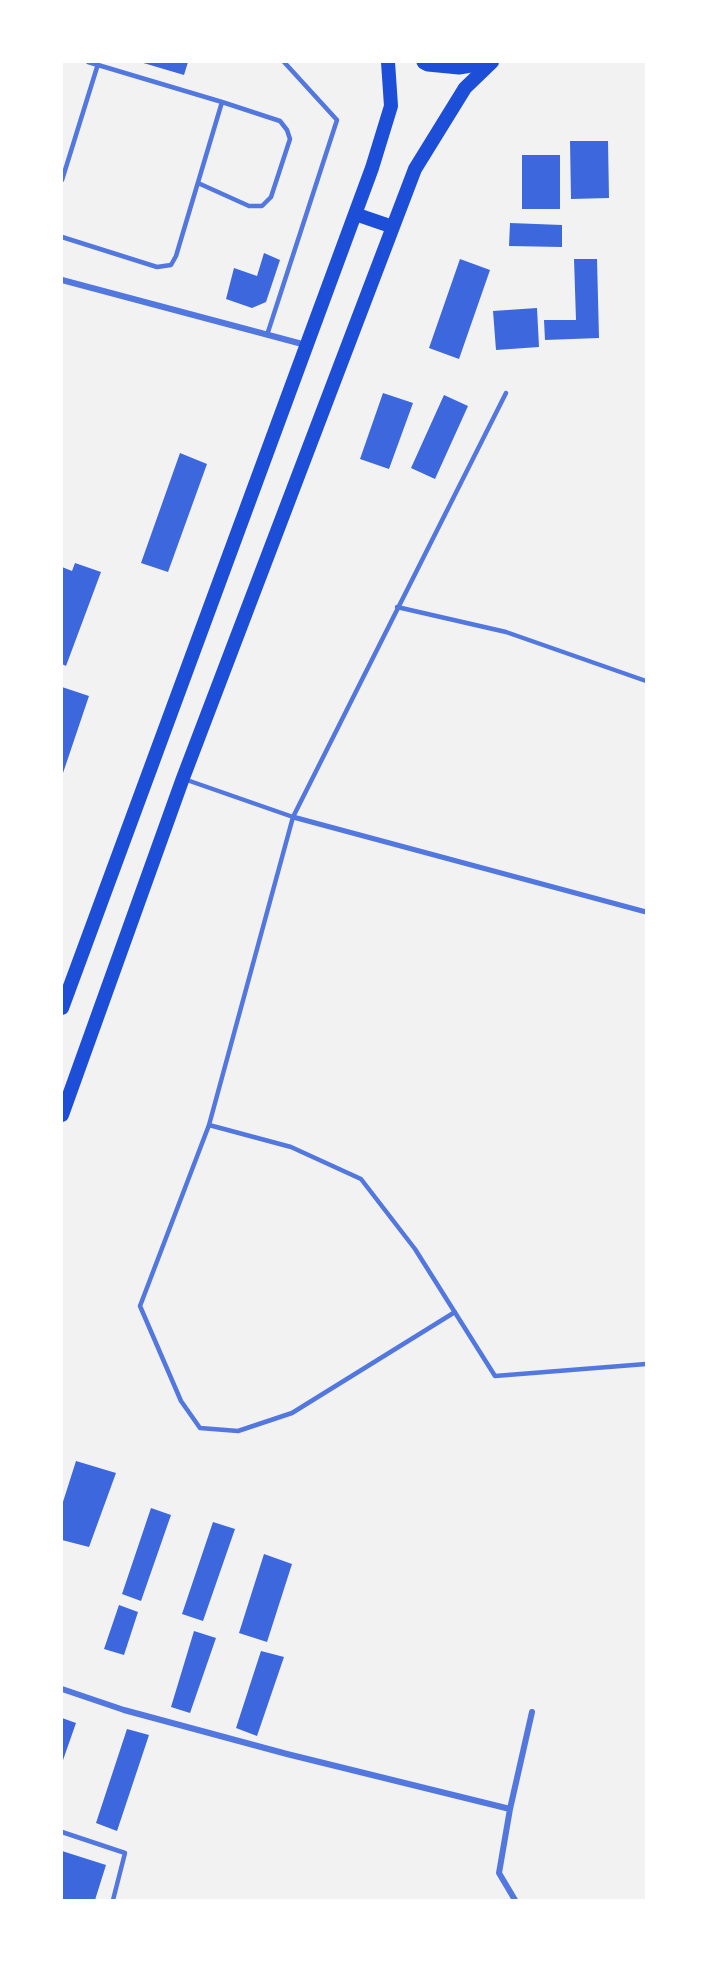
<!DOCTYPE html>
<style>
body{margin:0}
#map{position:relative;width:708px;height:1962px;overflow:hidden;background:#f2f2f2;font-family:"Alegreya Sans",sans-serif}
canvas{display:block}
.frame{position:absolute;inset:0;border:63px solid #fff;pointer-events:none}
</style>
<div id="map">
<canvas width="708" height="1962"></canvas>
<div class="frame"></div>
</div>
<script>
const ctx = document.querySelector('canvas').getContext('2d');
ctx.lineJoin = 'round';
function fill(path, color) {
  ctx.fillStyle = color;
  ctx.fill(path, 'evenodd');
}
function shape(rows) {
  const path = new Path2D();
  for (const r of rows) {
    path.moveTo(r[0], r[1]);
    for (let i = 2; i < r.length; i += 2) path.lineTo(r[i], r[i + 1]);
  }
  return path;
}
function stroke(path, color, width, dash) {
  ctx.strokeStyle = color;
  ctx.lineWidth = width;
  ctx.lineCap = dash ? 'butt' : 'round';
  ctx.setLineDash(dash || []);
  ctx.stroke(path);
}
fill(shape([
 [140,62,188,62,184,75],
 [570,141,608,141,609,198,571,199],
 [522,155,560,155,560,209,522,209],
 [510,223,562,225,562,247,509,246],
 [264,253,280,260,266,302,252,308,226,299,234,268,257,276],
 [460,259,490,270,459,359,429,348],
 [574,259,597,259,599,338,545,340,544,320,576,320],
 [537,308,539,347,496,350,493,311],
 [383,393,413,403,389,469,360,459],
 [444,395,468,406,435,479,411,468],
 [180,453,207,464,168,572,141,563],
 [75,563,101,572,66,666,62,664,62,567,72,571],
 [62,687,89,696,62,776],
 [76,1461,116,1473,89,1547,62,1540,62,1505],
 [151,1508,171,1515,141,1601,122,1594],
 [213,1522,235,1529,203,1621,182,1614],
 [264,1554,292,1564,267,1642,239,1633],
 [119,1605,138,1612,124,1655,104,1649],
 [194,1631,216,1638,190,1713,171,1707],
 [261,1651,284,1657,257,1736,236,1728],
 [62,1718,76,1723,62,1763],
 [127,1729,149,1735,117,1831,96,1823],
 [62,1851,106,1865,95,1900,62,1900]
]), '#3d67dc');
stroke(shape([
 [62,180,98,64],
 [198,183,249,206,262,206,271,197,290,139,287,130,280,121,222,102],
 [62,237,157,267,171,265,176,256,222,102,88,62],
 [267,335,337,120,284,62],
 [397,607,506,632,646,681],
 [184,779,293,817,209,1125,140,1306,181,1401,200,1428,238,1431,292,1413,455,1312],
 [293,817,506,393],
 [209,1125,291,1147,361,1179,415,1249,495,1376,646,1364],
 [62,1832,125,1853,113,1900]
]), '#5277de', 4.5);
stroke(shape([
 [293,817,646,912]
]), '#5277de', 5);
stroke(shape([
 [62,280,306,345],
 [62,1689,124,1710,287,1754,510,1809],
 [515,1900,499,1873,510,1809,532,1712]
]), '#5277de', 6);
stroke(shape([
 [355,214,393,227],
 [62,1008,372,168,391,106,388,62],
 [62,1115,183,778,415,169,465,88,492,62]
]), '#1d4ed8', 14);
stroke(shape([
 [424,62,428,64,459,67,489,62]
]), '#1d4ed8', 15);
</script>
